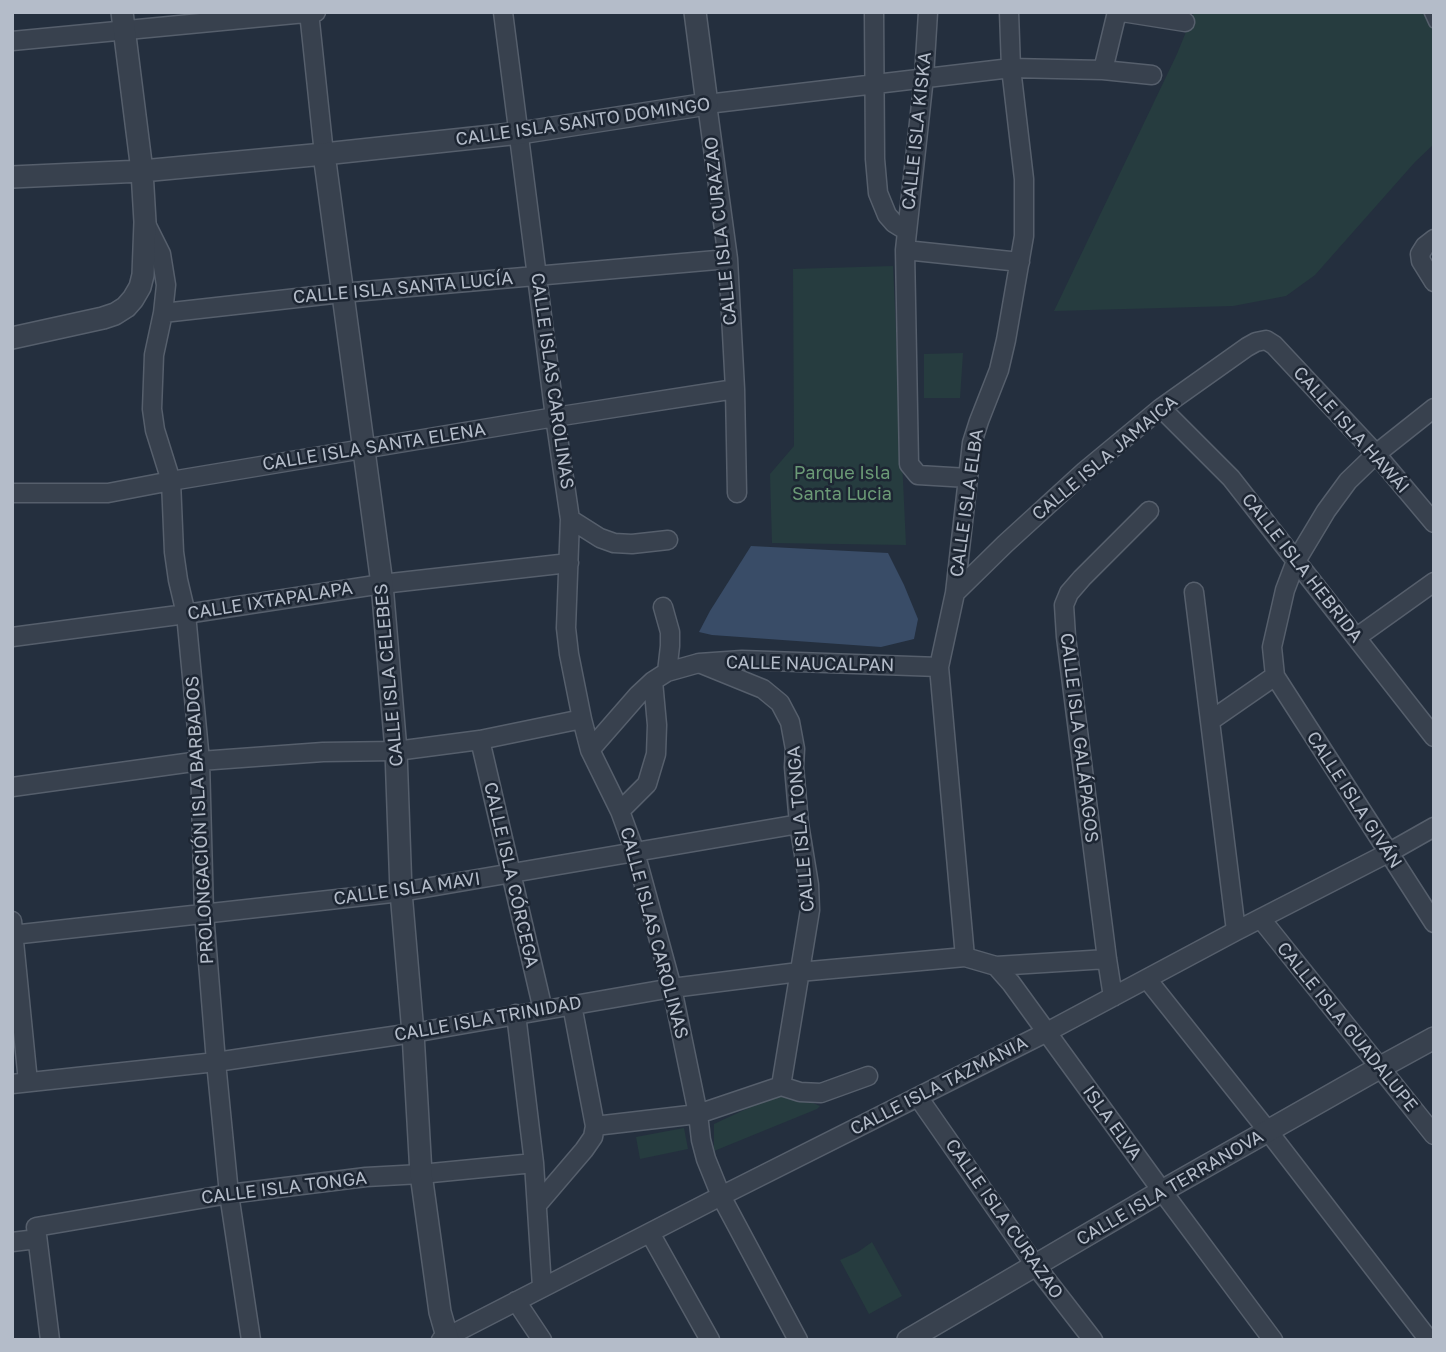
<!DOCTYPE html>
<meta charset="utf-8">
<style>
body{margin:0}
#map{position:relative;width:1446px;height:1352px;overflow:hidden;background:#242f3e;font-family:"Golos Text",sans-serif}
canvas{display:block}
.frame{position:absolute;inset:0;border:14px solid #b4bcc9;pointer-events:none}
</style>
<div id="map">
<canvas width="1446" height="1352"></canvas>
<div class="frame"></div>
</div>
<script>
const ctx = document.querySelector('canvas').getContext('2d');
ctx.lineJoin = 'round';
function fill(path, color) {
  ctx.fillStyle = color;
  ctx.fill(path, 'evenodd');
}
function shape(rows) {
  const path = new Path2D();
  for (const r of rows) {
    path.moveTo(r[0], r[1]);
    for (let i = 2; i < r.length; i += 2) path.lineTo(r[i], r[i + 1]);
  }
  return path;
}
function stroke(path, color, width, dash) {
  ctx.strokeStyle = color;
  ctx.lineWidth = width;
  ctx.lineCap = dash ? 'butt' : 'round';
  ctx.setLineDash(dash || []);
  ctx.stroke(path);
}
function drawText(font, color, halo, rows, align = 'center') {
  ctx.font = font + ' "Golos Text",sans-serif';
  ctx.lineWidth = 5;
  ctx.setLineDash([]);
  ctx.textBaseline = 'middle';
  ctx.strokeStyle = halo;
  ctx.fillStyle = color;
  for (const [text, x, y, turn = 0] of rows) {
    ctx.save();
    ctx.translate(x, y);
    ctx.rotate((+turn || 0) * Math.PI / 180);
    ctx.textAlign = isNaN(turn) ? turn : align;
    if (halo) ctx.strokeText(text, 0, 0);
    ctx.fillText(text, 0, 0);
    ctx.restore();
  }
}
fill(shape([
 [1194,12,1434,12,1434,144,1415,162,1315,275,1286,296,1233,306,1054,311,1177,54],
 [893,266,906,545,772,543,770,474,794,446,793,269],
 [963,353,960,398,924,398,924,354],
 [785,1091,820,1106,817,1109,714,1151,714,1124],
 [684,1128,688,1149,640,1159,636,1137],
 [872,1242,902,1296,869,1314,840,1260,858,1252]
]), '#263c3f');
fill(shape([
 [751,546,888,553,904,585,918,619,914,639,881,647,712,635,699,632,710,611]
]), '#394c67');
const service = shape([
 [1429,12,1434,23]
]);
const minor = shape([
 [309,12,324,154],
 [503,12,555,417,570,519,566,628,569,654,582,719,590,750,620,811,635,852,672,988,698,1114,701,1140,706,1159,721,1196,798,1340],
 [874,12,875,159,878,193,887,215,894,223,907,231],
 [928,12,924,77,905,250,909,464,918,475,968,478],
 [1122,12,1185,22],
 [12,41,316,12],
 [1103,70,1117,12],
 [145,222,161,254,166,285,163,313,154,355,152,409,155,430,171,481,174,552,178,580,186,614,200,761,204,913,216,1062,229,1194,251,1340],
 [1434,239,1425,246,1420,254,1421,261,1434,282],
 [905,250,1020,262],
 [163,313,342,293,728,259],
 [1161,408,1231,478,1434,737],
 [12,493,108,493,171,481,555,417,735,389],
 [737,493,735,389,728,259,707,104,1011,68,1103,70,1152,75],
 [570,519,600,538,614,543,632,544,668,540],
 [1194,592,1236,931],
 [955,593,1005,544,1085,471,1161,408,1247,347,1256,342,1266,340,1274,345,1376,454,1434,523],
 [663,607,670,632,670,646,667,672],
 [12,637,186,614,382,584,569,563],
 [1357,637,1434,582],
 [699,663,763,689,780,703,790,722,795,749,794,767,799,824,809,885,810,910,781,1086],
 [1275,676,1434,923],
 [1210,721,1275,676,1272,647,1285,590,1296,561,1326,511,1348,481,1376,454,1434,408],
 [480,740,543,1010],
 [590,750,638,695,653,681,667,672,699,663,742,660,939,667],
 [12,787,200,761,323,752,396,751,480,740,582,719],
 [620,811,647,784,656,754,657,725,653,681],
 [1261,919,1434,1135],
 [12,921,28,1082],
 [12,935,401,892,799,824],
 [965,957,939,667,955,593,972,443,979,421,999,370,1006,340,1024,236,1024,179,1011,68,1009,12],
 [996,966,1107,959],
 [1147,979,1268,1131,1429,1340],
 [1113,997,1107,959,1066,637,1064,605,1069,593,1082,578,1149,511],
 [516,1014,534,1163,542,1287],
 [12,1084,216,1062,413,1033,672,988,799,972,965,957,996,966,1011,983,1162,1191,1273,1340],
 [781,1086,800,1092,821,1093,868,1076],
 [918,1097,1035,1265,1093,1340],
 [595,1126,698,1114,781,1086],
 [537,1205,584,1150,593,1137,595,1126,572,1005],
 [650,1233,710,1340],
 [12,1242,37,1239],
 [516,1301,542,1340],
 [50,1340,36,1227,229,1194,366,1177,421,1174,534,1163],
 [441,1340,721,1196,1047,1032,1236,931,1388,853,1434,827]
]);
const tertiary = shape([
 [324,154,382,584,396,751,401,892,413,1033,421,1174,440,1312,448,1340],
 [12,177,142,171,324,154,520,133,707,104,695,12],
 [12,338,103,318,115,314,126,307,133,299,140,287,143,275,145,222,142,171,122,12],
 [908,1340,1162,1191,1379,1068,1434,1038]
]);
stroke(service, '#565f6c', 12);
stroke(minor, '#565f6c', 21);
stroke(tertiary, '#565f6c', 24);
stroke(service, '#38414e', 9);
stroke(minor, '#38414e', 18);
stroke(tertiary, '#38414e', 21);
drawText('18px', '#b4bcc9', '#1d2633', [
 ["CALLE ISLA SANTO DOMINGO",583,122,-8],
 ["CALLE ISLA KISKA",917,131,-84],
 ["CALLE ISLA CURAZAO",721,231,-96],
 ["CALLE ISLA SANTA LUCÍA",403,288,-5],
 ["CALLE ISLAS CAROLINAS",552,381,82],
 ["CALLE ISLA HAWÁI",1351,430,48],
 ["CALLE ISLA SANTA ELENA",374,447,-9],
 ["CALLE ISLA JAMAICA",1105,458,-40],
 ["CALLE ISLA ELBA",967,503,-82],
 ["CALLE ISLA HEBRIDA",1302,568,52],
 ["CALLE IXTAPALAPA",270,601,-9],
 ["CALLE NAUCALPAN",810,664,1],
 ["CALLE ISLA CELEBES",389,675,-95],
 ["CALLE ISLA GALÁPAGOS",1079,738,83],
 ["CALLE ISLA GIVÁN",1354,800,57],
 ["PROLONGACIÓN ISLA BARBADOS",200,820,-93],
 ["CALLE ISLA TONGA",801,829,-95],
 ["CALLE ISLA CÓRCEGA",511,875,77],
 ["CALLE ISLA MAVI",407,889,-8],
 ["CALLE ISLAS CAROLINAS",654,933,75],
 ["CALLE ISLA TRINIDAD",488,1019,-10],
 ["CALLE ISLA GUADALUPE",1347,1027,51],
 ["CALLE ISLA TAZMANIA",939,1086,-27],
 ["ISLA ELVA",1112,1123,54],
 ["CALLE ISLA TONGA",284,1188,-7],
 ["CALLE ISLA TERRANOVA",1170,1188,-30],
 ["CALLE ISLA CURAZAO",1004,1219,55]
]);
drawText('18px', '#6b9a76', '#1d2633', [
 ["Parque Isla",842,473],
 ["Santa Lucia",842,494]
]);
</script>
